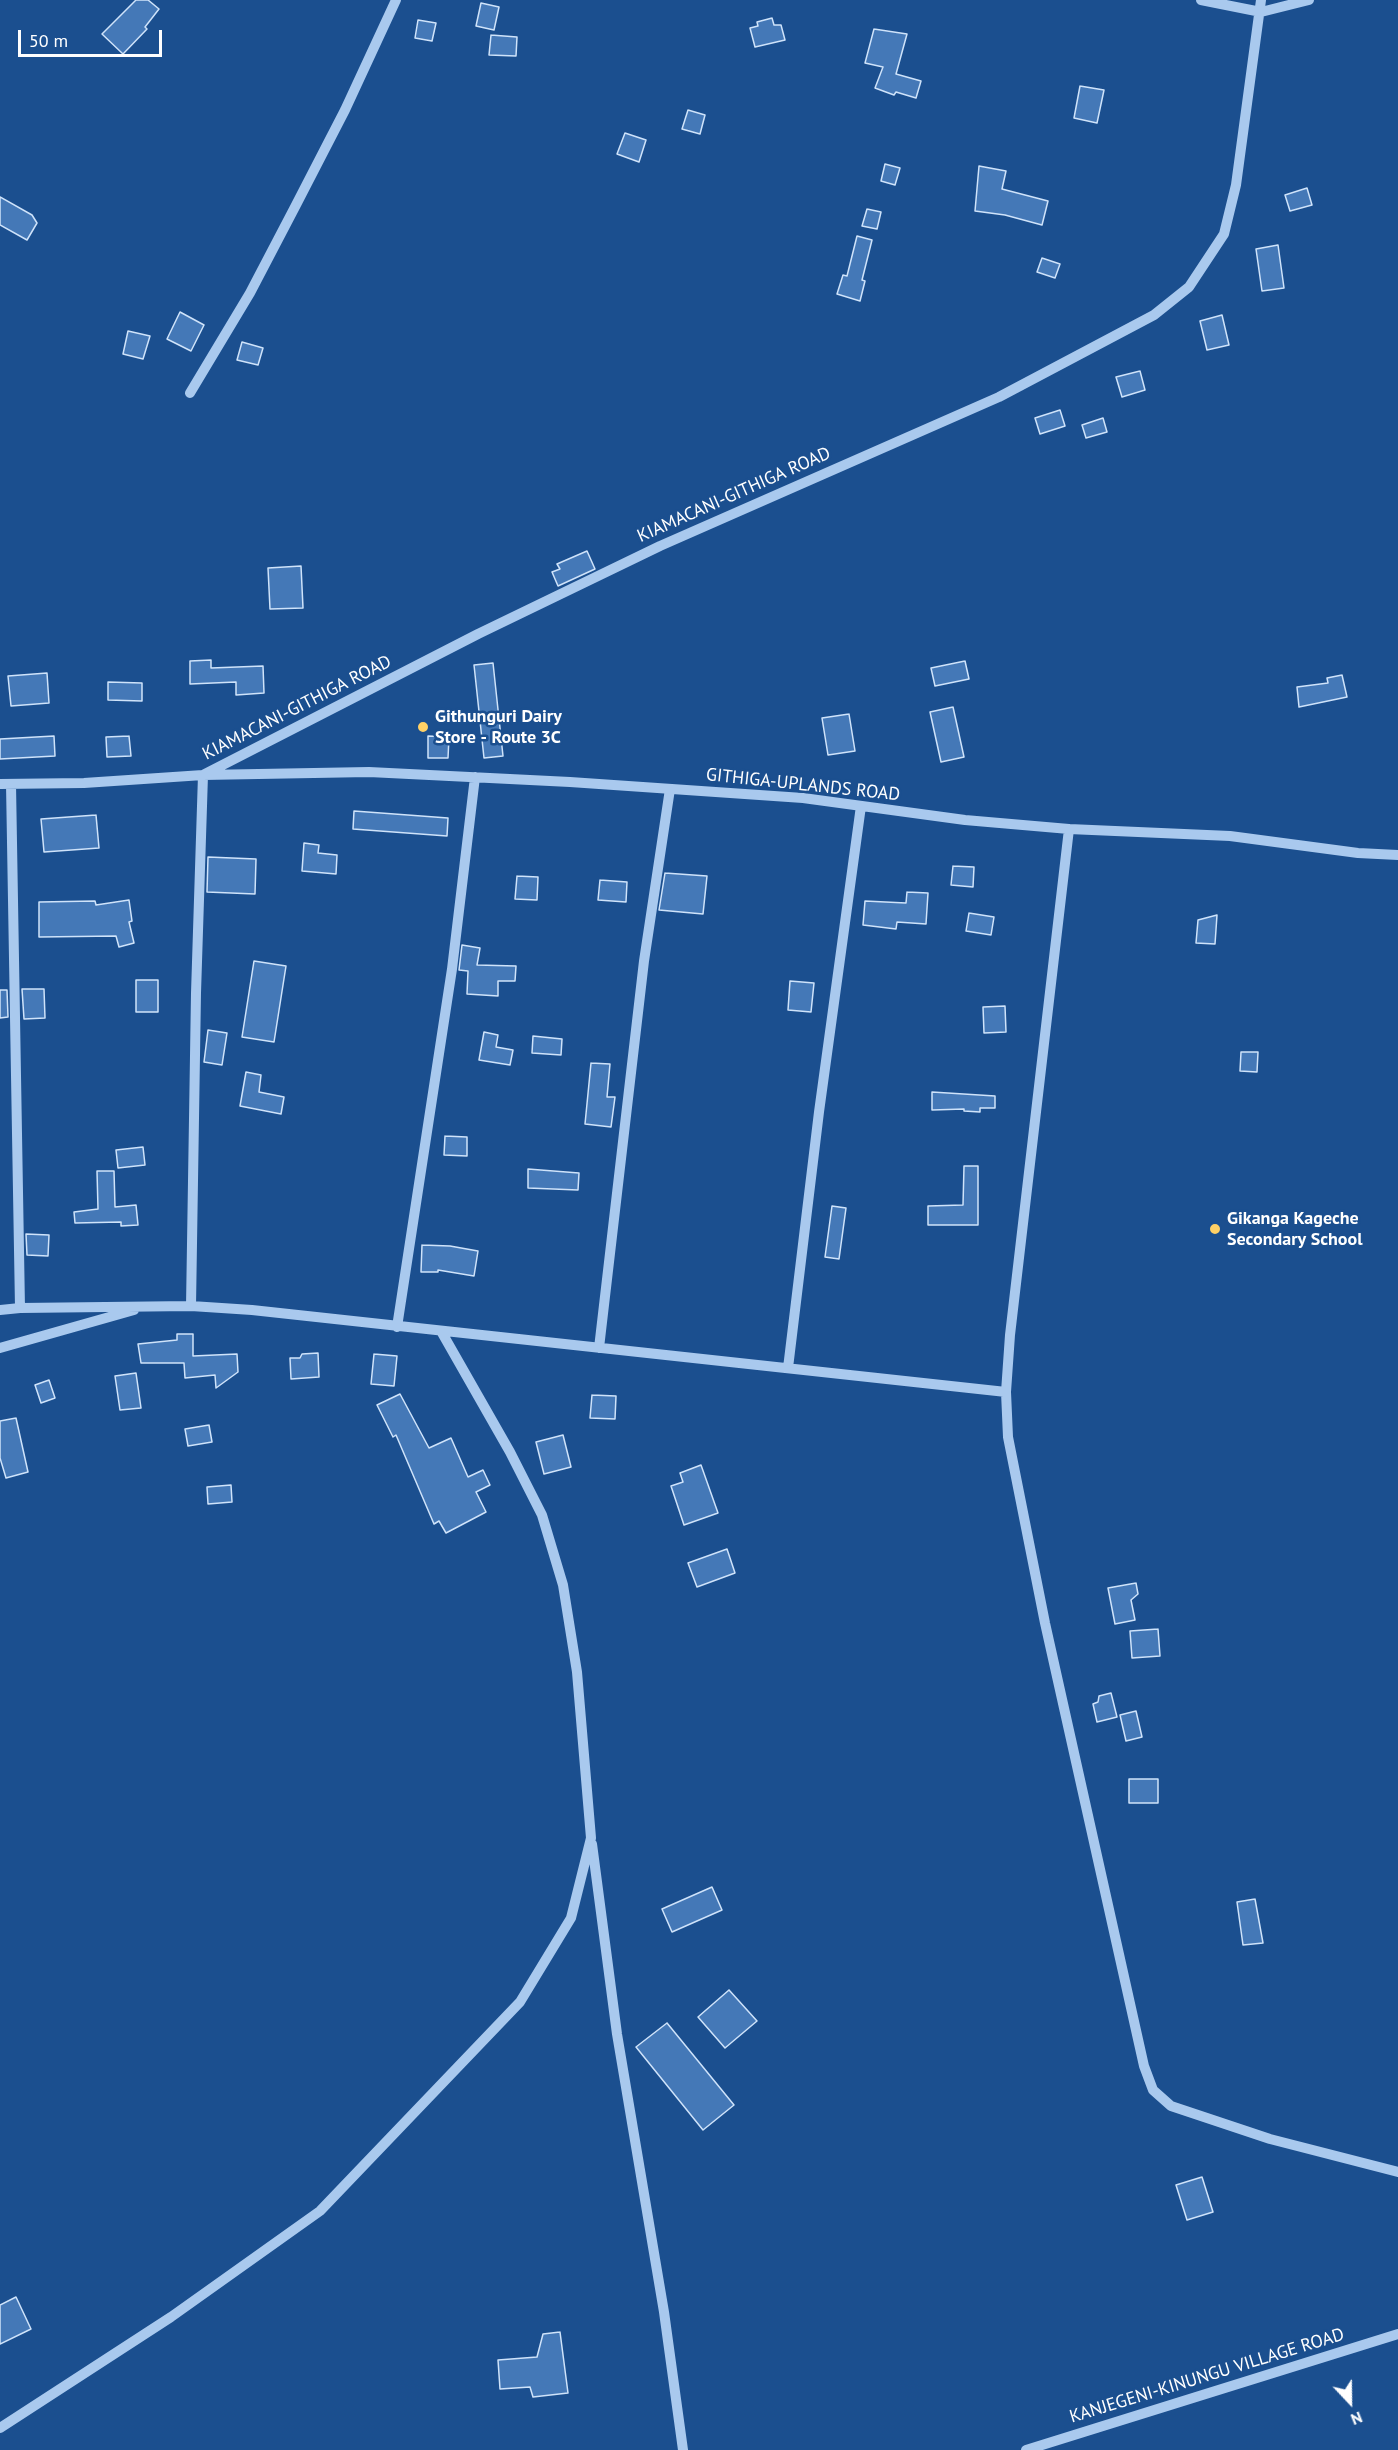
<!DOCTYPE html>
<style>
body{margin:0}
#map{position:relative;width:1398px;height:2450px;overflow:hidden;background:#1b4f8f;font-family:"PT Sans",sans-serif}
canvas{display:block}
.north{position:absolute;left:1320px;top:2372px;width:60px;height:60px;-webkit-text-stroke:4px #1b4f8f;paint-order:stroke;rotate:158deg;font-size:16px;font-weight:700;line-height:24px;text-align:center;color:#fff}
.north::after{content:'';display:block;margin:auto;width:21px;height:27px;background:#fff;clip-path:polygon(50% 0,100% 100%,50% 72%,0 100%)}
.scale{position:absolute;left:18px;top:30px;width:144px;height:27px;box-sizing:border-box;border:3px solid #fff;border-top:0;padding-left:8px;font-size:18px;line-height:21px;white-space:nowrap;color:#fff;-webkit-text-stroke:4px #1b4f8f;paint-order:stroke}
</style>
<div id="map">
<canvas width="1398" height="2450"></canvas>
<div class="north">N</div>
<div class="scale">50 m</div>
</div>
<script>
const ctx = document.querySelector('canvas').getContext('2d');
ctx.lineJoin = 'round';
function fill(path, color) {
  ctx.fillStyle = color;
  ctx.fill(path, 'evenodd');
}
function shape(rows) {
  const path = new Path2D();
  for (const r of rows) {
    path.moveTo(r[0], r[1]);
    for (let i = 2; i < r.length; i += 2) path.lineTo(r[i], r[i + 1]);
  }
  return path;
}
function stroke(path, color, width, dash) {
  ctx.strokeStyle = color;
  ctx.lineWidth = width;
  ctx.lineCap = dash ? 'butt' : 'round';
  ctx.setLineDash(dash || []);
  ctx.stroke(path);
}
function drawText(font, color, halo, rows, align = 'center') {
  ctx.font = font + ' "PT Sans",sans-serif';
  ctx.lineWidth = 5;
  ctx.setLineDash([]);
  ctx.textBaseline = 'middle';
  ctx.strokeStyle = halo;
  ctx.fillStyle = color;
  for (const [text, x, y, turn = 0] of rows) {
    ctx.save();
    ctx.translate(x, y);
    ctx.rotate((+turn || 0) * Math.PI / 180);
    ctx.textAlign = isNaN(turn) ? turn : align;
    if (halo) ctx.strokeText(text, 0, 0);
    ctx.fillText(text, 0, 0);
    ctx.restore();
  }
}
const building = shape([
 [136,0,148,0,159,9,145,27,147,29,123,54,102,34,136,0],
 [481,3,499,7,494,30,476,26,481,3],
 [772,18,774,25,781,25,785,40,755,47,750,28,758,26,757,22,772,18],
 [418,20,436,23,432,41,415,38,418,20],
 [874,29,907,34,896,74,921,81,916,98,896,92,894,95,875,88,883,67,865,63,874,29],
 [491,35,517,37,516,56,489,55,491,35],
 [1080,86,1104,90,1097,123,1074,118,1080,86],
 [688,110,705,115,700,134,682,129,688,110],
 [625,133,646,140,639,162,617,154,625,133],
 [885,164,900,168,895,185,881,181,885,164],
 [979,166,1006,171,1002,189,1048,201,1042,225,1005,215,975,211,979,166],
 [1307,188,1312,205,1290,211,1285,195,1307,188],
 [0,197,32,215,37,223,27,240,0,225,0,197],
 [867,209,881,212,877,229,862,226,867,209],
 [857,236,872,240,862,280,865,281,860,301,837,294,843,275,847,276,857,236],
 [1278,245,1284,288,1262,291,1256,249,1278,245],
 [1042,258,1060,264,1055,278,1037,272,1042,258],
 [180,312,204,325,191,351,167,339,180,312],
 [1222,315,1229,345,1207,350,1200,321,1222,315],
 [128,331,150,336,143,359,123,354,128,331],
 [242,342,263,348,258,365,237,360,242,342],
 [1140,371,1145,390,1122,397,1116,377,1140,371],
 [1060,410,1065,426,1040,434,1035,418,1060,410],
 [1103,418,1107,432,1086,438,1082,425,1103,418],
 [587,551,595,569,558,586,552,572,560,569,557,564,587,551],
 [301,566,303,608,270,609,268,568,301,566],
 [211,660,211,668,263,666,264,693,236,695,236,682,190,684,190,661,211,660],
 [965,661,969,679,935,686,931,668,965,661],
 [493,663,503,756,484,758,474,665,493,663],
 [47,673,49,703,11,706,8,676,47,673],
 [1342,675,1347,697,1299,707,1297,687,1328,683,1327,678,1342,675],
 [108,682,142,683,142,701,108,700,108,682],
 [953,707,964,757,941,762,930,712,953,707],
 [849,714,855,751,828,755,822,718,849,714],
 [54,736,55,756,0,759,0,739,54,736],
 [129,736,131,756,107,757,106,737,129,736],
 [428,736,449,737,448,758,428,758,428,736],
 [354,811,448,818,447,836,353,829,354,811],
 [96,815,99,848,44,852,41,819,96,815],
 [304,843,319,845,318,853,337,855,336,874,302,871,304,843],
 [208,857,256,859,255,894,207,892,208,857],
 [953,866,974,867,973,887,951,885,953,866],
 [665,873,707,876,703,914,659,910,665,873],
 [517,876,538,877,537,900,515,899,517,876],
 [600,880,627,882,626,902,598,900,600,880],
 [907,892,928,893,926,924,897,922,896,929,863,925,865,901,906,903,907,892],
 [129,900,132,921,129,922,134,943,119,947,116,936,39,937,39,902,95,901,96,905,129,900],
 [969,913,994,917,991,935,966,931,969,913],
 [1217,915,1215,944,1196,943,1198,920,1217,915],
 [462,945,480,948,477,965,516,966,515,981,498,981,498,996,467,994,468,971,459,970,462,945],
 [254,961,286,966,274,1042,242,1037,254,961],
 [136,980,158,980,158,1012,136,1012,136,980],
 [790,981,814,983,811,1012,788,1010,790,981],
 [22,989,44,989,45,1018,24,1019,22,989],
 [0,990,7,990,8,1017,0,1018,0,990],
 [1005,1006,1006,1032,984,1033,983,1007,1005,1006],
 [208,1030,227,1033,222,1065,204,1062,208,1030],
 [484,1032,498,1035,496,1047,513,1050,510,1065,479,1060,484,1032],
 [533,1036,562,1039,561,1055,532,1053,533,1036],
 [1241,1052,1258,1052,1257,1072,1240,1071,1241,1052],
 [591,1063,610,1064,607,1097,615,1097,611,1127,585,1124,591,1063],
 [246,1072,261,1075,259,1092,284,1097,281,1114,240,1106,246,1072],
 [932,1092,995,1096,995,1108,980,1108,980,1112,964,1111,964,1109,932,1110,932,1092],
 [445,1136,467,1137,467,1156,444,1155,445,1136],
 [143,1147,145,1165,118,1168,116,1150,143,1147],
 [964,1166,978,1166,978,1225,928,1225,928,1206,963,1205,964,1166],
 [528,1169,579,1173,578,1190,528,1188,528,1169],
 [97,1171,114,1171,115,1207,136,1205,138,1225,121,1226,121,1222,75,1223,74,1212,98,1209,97,1171],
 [832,1206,846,1208,839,1259,825,1257,832,1206],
 [26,1234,49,1235,48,1256,27,1255,26,1234],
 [422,1245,450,1246,478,1251,474,1276,438,1270,438,1272,421,1272,422,1245],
 [177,1334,193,1334,193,1356,237,1354,238,1372,216,1388,215,1375,185,1378,184,1363,141,1363,138,1344,177,1340,177,1334],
 [318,1353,319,1377,291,1379,290,1358,300,1358,302,1354,318,1353],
 [374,1354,397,1356,394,1386,371,1384,374,1354],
 [136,1373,141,1408,120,1410,115,1376,136,1373],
 [49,1380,55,1398,41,1403,35,1385,49,1380],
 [400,1394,429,1448,451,1438,468,1477,483,1470,490,1485,476,1492,486,1512,446,1533,439,1521,434,1524,396,1435,393,1437,377,1405,400,1394],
 [592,1395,616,1396,615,1419,590,1418,592,1395],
 [16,1418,28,1472,6,1478,0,1458,0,1421,16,1418],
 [209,1425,212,1442,188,1446,185,1429,209,1425],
 [563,1435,571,1467,544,1474,536,1442,563,1435],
 [701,1465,718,1513,684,1525,671,1486,683,1482,680,1473,701,1465],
 [231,1485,232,1502,208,1504,207,1487,231,1485],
 [727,1549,735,1573,697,1587,688,1563,727,1549],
 [1136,1583,1138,1594,1131,1600,1135,1620,1115,1624,1108,1588,1136,1583],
 [1158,1629,1160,1656,1132,1658,1130,1631,1158,1629],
 [1111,1693,1117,1717,1097,1722,1093,1704,1098,1702,1099,1696,1111,1693],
 [1136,1711,1142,1737,1126,1741,1120,1715,1136,1711],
 [1129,1779,1158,1779,1158,1803,1129,1803,1129,1779],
 [712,1887,722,1910,672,1932,662,1909,712,1887],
 [1255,1899,1263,1943,1243,1945,1237,1902,1255,1899],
 [729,1990,757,2021,725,2048,698,2017,729,1990],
 [667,2023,734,2105,703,2130,636,2047,667,2023],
 [1202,2177,1213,2212,1187,2220,1176,2185,1202,2177],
 [16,2297,31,2329,0,2344,0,2305,16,2297],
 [560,2332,568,2393,533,2397,530,2387,500,2389,498,2360,537,2357,543,2334,560,2332]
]);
fill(building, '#4478b7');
stroke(building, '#cfe3fa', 1.5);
stroke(shape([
 [1201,0,1261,12,1309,0],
 [190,393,250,293,296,205,345,110,396,0],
 [203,775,478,634,660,546,999,397,1154,315,1189,287,1224,234,1236,185,1261,0],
 [0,784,84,783,203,775,369,772,570,782,803,798,965,820,1069,829,1230,836,1358,853,1398,855],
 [11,784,20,1308],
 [1069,829,1010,1335,1006,1392,1008,1437,1045,1623,1144,2066,1153,2090,1171,2106,1270,2139,1398,2172],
 [191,1306,196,993,203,775],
 [0,1310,20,1308,191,1306,252,1310,1006,1392],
 [397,1327,452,969,475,777],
 [0,1348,134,1310],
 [599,1348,644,961,670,789],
 [788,1368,819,1112,861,806],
 [592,1844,617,2034,664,2312,683,2450],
 [0,2428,171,2317,320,2211,520,2002,571,1918,591,1838,577,1672,563,1585,542,1515,510,1452,441,1331],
 [1026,2450,1398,2334]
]), '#a9c9ee', 10);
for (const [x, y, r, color] of [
 [423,727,6,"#ffd166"],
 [1215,1229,6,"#ffd166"]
]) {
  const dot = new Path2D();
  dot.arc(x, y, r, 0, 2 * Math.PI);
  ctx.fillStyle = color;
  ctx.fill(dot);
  stroke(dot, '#1b4f8f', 2);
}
drawText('18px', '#fff', '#1b4f8f', [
 ["KIAMACANI-GITHIGA ROAD",734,495,-24],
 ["KIAMACANI-GITHIGA ROAD",297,708,-27],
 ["GITHIGA-UPLANDS ROAD",803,785,6],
 ["KANJEGENI-KINUNGU VILLAGE ROAD",1207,2376,-17]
]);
drawText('bold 18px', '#fff', '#1b4f8f', [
 ["Githunguri Dairy",435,717],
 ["Store - Route 3C",435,738],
 ["Gikanga Kageche",1227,1219],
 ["Secondary School",1227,1240]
], 'left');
</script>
